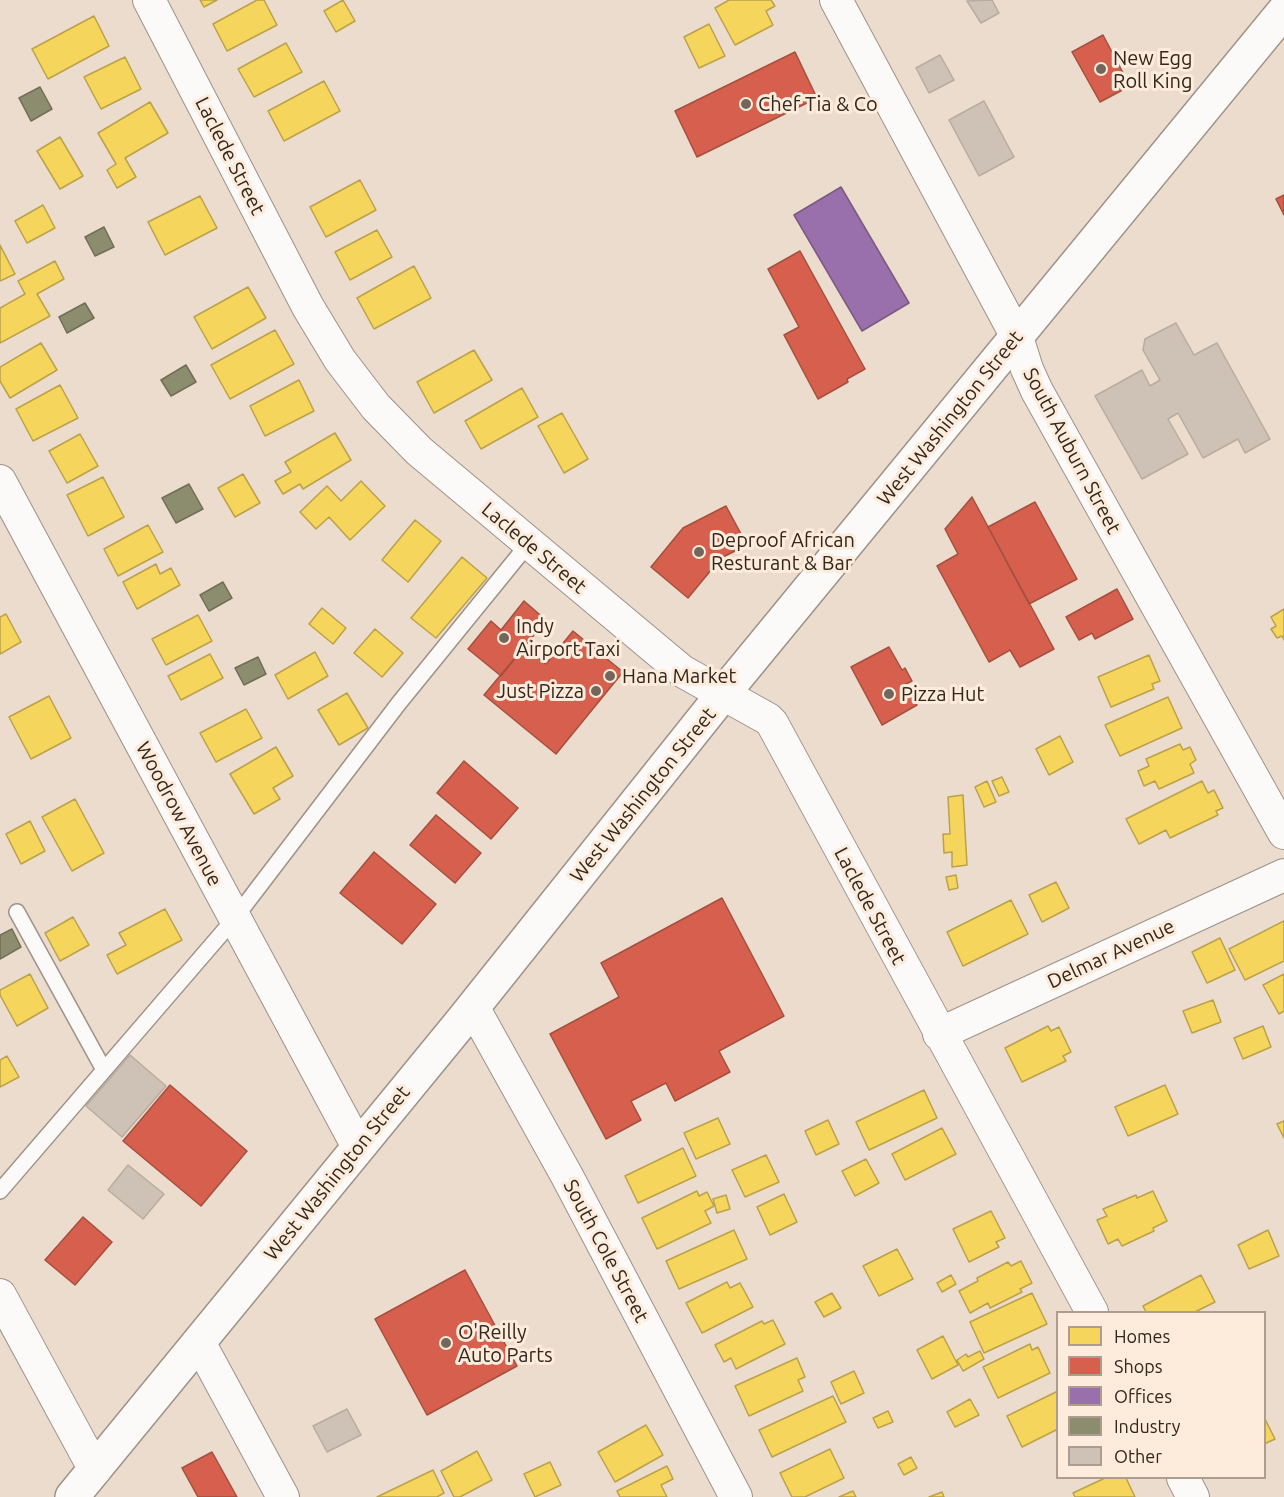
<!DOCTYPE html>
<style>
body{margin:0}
#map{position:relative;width:1284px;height:1497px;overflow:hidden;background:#ecdccd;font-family:Ubuntu,sans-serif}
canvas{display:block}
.legend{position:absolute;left:1056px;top:1311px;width:210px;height:168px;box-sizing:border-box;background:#fdebdb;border:2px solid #ac9d8f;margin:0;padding:8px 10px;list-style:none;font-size:18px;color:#32271d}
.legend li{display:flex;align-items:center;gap:12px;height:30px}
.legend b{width:30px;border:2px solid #ac9d8f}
</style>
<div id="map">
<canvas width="1284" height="1497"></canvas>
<ul class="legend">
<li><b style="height:16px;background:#f6d55c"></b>Homes</li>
<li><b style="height:16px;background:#d6604d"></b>Shops</li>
<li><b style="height:16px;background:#9970ab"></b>Offices</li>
<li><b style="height:16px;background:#8c8c6e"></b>Industry</li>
<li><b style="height:16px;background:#cec2b6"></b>Other</li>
</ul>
</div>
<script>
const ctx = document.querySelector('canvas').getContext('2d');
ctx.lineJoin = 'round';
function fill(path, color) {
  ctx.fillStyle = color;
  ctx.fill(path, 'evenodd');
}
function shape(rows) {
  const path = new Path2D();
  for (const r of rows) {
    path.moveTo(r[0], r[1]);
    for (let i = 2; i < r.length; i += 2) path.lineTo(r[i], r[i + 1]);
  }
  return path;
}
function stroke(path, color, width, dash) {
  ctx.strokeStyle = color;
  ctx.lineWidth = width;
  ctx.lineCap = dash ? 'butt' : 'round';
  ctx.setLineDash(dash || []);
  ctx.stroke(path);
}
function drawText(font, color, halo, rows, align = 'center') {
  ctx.font = font + ' Ubuntu,sans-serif';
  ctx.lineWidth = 6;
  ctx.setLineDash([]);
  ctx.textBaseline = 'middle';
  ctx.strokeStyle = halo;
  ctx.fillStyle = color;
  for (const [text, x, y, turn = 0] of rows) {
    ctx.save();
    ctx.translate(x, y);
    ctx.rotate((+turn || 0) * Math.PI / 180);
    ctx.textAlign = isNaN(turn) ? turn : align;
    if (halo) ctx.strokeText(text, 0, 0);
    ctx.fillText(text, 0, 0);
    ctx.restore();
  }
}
const homes = shape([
 [200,0,217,0,204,7,200,0],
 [257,0,264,0,277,25,227,51,213,24,257,0],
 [343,0,355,21,336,32,324,11,343,0],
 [729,0,771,0,775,6,766,11,773,25,735,45,715,8,729,0],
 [94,16,109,46,48,79,32,49,94,16],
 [709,24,725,56,699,68,684,37,709,24],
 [286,43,302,72,254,97,238,69,286,43],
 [125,57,141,89,101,109,84,77,125,57],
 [324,81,340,111,284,141,268,111,324,81],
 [150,102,168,133,125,158,136,177,117,188,107,170,116,164,98,133,150,102],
 [60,137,83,176,60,189,37,151,60,137],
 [360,180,376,210,326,237,310,207,360,180],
 [200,196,217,228,165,255,148,222,200,196],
 [43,205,55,228,27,243,15,221,43,205],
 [377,230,392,257,350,280,335,252,377,230],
 [0,245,15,274,0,281,0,245],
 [55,261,64,279,37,294,50,316,0,343,0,308,25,294,18,281,55,261],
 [414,266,431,298,374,329,357,298,414,266],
 [248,287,266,318,212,349,194,317,248,287],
 [275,330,294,364,230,399,211,365,275,330],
 [41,343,57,370,10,398,0,381,0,367,41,343],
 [474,350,492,380,434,413,417,382,474,350],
 [299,380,314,411,265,436,250,406,299,380],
 [60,385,78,418,33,441,16,409,60,385],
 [522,388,538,417,481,449,465,421,522,388],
 [562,413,588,459,564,473,538,426,562,413],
 [335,433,351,460,303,489,300,484,283,494,275,481,291,472,285,462,335,433],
 [80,434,98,466,67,483,49,451,80,434],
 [243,474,260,503,235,517,218,488,243,474],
 [103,477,124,517,88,536,67,495,103,477],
 [361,481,385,506,350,540,329,517,316,529,300,512,327,486,341,501,361,481],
 [415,520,441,541,408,582,382,560,415,520],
 [148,525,163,552,118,576,104,549,148,525],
 [462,557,487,578,436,638,411,618,462,557],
 [156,564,160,574,171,568,180,585,137,609,123,582,156,564],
 [322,608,346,628,333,644,309,624,322,608],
 [1284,609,1284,640,1282,636,1277,638,1271,629,1276,626,1271,617,1284,609],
 [6,614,21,642,0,654,0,617,6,614],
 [198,615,212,641,166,665,152,639,198,615],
 [375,629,403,653,382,677,354,653,375,629],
 [315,652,328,676,288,699,275,675,315,652],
 [210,654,223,678,181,700,168,676,210,654],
 [1149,655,1160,681,1152,684,1154,689,1111,707,1098,677,1149,655],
 [347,693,368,728,339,745,318,710,347,693],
 [49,696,71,738,31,759,9,717,49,696],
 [1168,697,1182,728,1120,756,1105,725,1168,697],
 [246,709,262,738,216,762,200,733,246,709],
 [1060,736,1073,762,1049,775,1036,749,1060,736],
 [1180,744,1183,750,1190,747,1196,760,1190,764,1194,773,1159,789,1155,781,1144,786,1138,771,1149,766,1146,759,1180,744],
 [276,747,293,776,273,788,280,799,254,814,230,774,276,747],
 [1002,777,1009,792,999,796,992,781,1002,777],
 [987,781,996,802,984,807,975,787,987,781],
 [1202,781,1208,793,1214,790,1223,808,1216,811,1218,815,1170,838,1166,830,1139,844,1126,819,1202,781],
 [963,795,967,865,952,867,952,852,944,853,943,834,950,834,948,797,963,795],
 [75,799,104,853,72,871,42,817,75,799],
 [30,821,45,851,21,864,6,834,30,821],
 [956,875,958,888,949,890,946,877,956,875],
 [1056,882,1069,908,1042,922,1029,895,1056,882],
 [1011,900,1028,934,963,966,947,932,1011,900],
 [165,909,182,940,117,974,107,955,126,945,119,933,165,909],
 [73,917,89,945,60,961,45,933,73,917],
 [1284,921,1284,961,1245,980,1229,949,1284,921],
 [1220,938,1235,970,1207,983,1192,952,1220,938],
 [30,974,48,1008,17,1026,0,995,0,990,30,974],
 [1284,974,1284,1011,1279,1014,1263,985,1284,974],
 [1213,1000,1221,1022,1192,1033,1183,1011,1213,1000],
 [1048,1026,1051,1031,1059,1027,1071,1052,1063,1056,1066,1061,1022,1082,1005,1048,1048,1026],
 [1263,1026,1271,1047,1243,1059,1234,1038,1263,1026],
 [7,1056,19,1077,0,1087,0,1060,7,1056],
 [1165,1085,1178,1114,1128,1136,1115,1107,1165,1085],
 [924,1090,937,1118,869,1150,856,1122,924,1090],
 [718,1118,730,1144,696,1159,684,1133,718,1118],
 [828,1120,839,1144,816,1155,805,1131,828,1120],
 [1284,1121,1284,1138,1277,1124,1284,1121],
 [942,1128,956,1154,905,1180,892,1154,942,1128],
 [683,1148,696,1176,638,1203,625,1176,683,1148],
 [766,1155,779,1182,745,1197,732,1170,766,1155],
 [866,1159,879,1183,855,1196,842,1171,866,1159],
 [697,1191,699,1196,707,1192,714,1206,705,1211,711,1223,657,1249,642,1218,697,1191],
 [1153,1191,1167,1221,1153,1228,1154,1231,1122,1246,1118,1239,1108,1244,1097,1220,1107,1216,1103,1209,1136,1195,1137,1198,1153,1191],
 [784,1194,797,1222,770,1235,757,1207,784,1194],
 [726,1195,730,1209,717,1213,713,1199,726,1195],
 [991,1211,1005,1238,996,1242,999,1247,969,1262,953,1229,991,1211],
 [734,1230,747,1259,679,1289,666,1261,734,1230],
 [1268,1230,1279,1256,1249,1269,1238,1245,1268,1230],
 [897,1249,913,1279,879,1296,863,1266,897,1249],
 [1021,1261,1032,1283,1020,1289,1022,1292,990,1308,988,1303,970,1313,959,1291,978,1281,977,1278,1008,1262,1011,1266,1021,1261],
 [951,1275,956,1284,942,1292,937,1283,951,1275],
 [1201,1275,1215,1302,1195,1312,1146,1312,1143,1306,1201,1275],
 [727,1282,730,1288,740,1283,753,1307,702,1333,686,1303,727,1282],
 [832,1293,841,1308,824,1317,815,1302,832,1293],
 [1032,1293,1047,1324,984,1353,970,1322,1032,1293],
 [773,1320,785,1344,736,1369,731,1358,724,1362,715,1345,762,1321,764,1324,773,1320],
 [943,1336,958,1365,932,1379,917,1350,943,1336],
 [1030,1344,1032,1350,1038,1347,1050,1373,998,1398,983,1367,1030,1344],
 [980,1351,984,1359,963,1371,957,1360,966,1354,968,1357,980,1351],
 [797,1358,805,1377,798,1380,803,1391,749,1416,735,1386,797,1358],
 [854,1371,864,1393,841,1404,831,1382,854,1371],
 [1058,1391,1058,1429,1022,1447,1007,1416,1058,1391],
 [833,1396,846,1422,772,1457,759,1430,833,1396],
 [970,1399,979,1415,955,1427,947,1412,970,1399],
 [888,1411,893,1422,878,1428,873,1418,888,1411],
 [1264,1417,1275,1439,1264,1444,1264,1417],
 [646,1425,663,1455,615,1482,598,1452,646,1425],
 [830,1449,844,1478,805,1497,792,1497,780,1473,830,1449],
 [477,1451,492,1480,460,1497,454,1497,441,1471,477,1451],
 [911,1457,917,1468,904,1475,898,1464,911,1457],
 [550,1462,561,1485,535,1497,524,1474,550,1462],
 [667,1466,673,1479,661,1485,667,1497,620,1497,617,1491,667,1466],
 [433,1470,444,1493,437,1497,377,1497,433,1470],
 [1105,1478,1126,1478,1135,1497,1075,1497,1073,1493,1105,1478],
 [853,1491,856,1497,839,1497,853,1491],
 [942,1492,944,1497,929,1497,942,1492]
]);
fill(homes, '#f6d55c');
stroke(homes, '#bba149', 1.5);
const shops = shape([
 [1103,35,1130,86,1100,102,1072,52,1103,35],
 [795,52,817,98,697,157,675,111,795,52],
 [1284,195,1284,215,1276,199,1284,195],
 [800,251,865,369,847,379,848,382,818,399,784,335,799,327,768,269,800,251],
 [972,497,1054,649,1020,667,1010,650,989,662,937,566,958,554,945,529,972,497],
 [1035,502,1077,579,1029,604,988,527,1035,502],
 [726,506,747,545,721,558,688,598,651,567,683,528,726,506],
 [1117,589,1133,619,1095,639,1092,633,1079,640,1066,617,1117,589],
 [524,601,546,620,501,676,468,649,491,621,501,630,524,601],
 [573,631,623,672,556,754,484,695,524,647,546,664,573,631],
 [889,647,902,670,905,668,912,681,906,684,917,705,882,725,851,667,889,647],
 [464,761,518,808,491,839,437,793,464,761],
 [436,815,481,853,455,883,410,845,436,815],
 [374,852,436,904,402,944,340,893,374,852],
 [722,898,784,1016,719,1051,730,1072,675,1101,666,1083,631,1101,641,1120,606,1139,550,1034,619,997,601,963,722,898],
 [170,1085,247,1151,201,1206,123,1141,170,1085],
 [83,1217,112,1242,75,1285,45,1260,83,1217],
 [465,1270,517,1366,427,1415,375,1319,465,1270],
 [212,1452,237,1497,198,1497,182,1468,212,1452]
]);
fill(shops, '#d6604d');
stroke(shops, '#a54f3f', 1.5);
const offices = shape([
 [841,187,909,303,862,331,794,215,841,187]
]);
fill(offices, '#9970ab');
stroke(offices, '#7a5a80', 1.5);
const industry = shape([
 [40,87,52,109,31,121,19,98,40,87],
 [104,227,114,247,95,256,85,237,104,227],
 [85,303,94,318,67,333,59,317,85,303],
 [186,365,196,382,171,396,161,380,186,365],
 [189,484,203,509,176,523,162,498,189,484],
 [223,582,232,598,209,611,200,595,223,582],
 [258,657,266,674,244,685,235,668,258,657],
 [12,929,21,947,0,959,0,935,12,929]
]);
fill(industry, '#8c8c6e');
stroke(industry, '#716e56', 1.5);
const building = shape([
 [992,0,999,13,981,23,967,1,992,0],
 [940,55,954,80,929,93,916,68,940,55],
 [984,101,1014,157,979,176,949,120,984,101],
 [1176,323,1194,355,1217,343,1270,439,1245,453,1238,439,1203,458,1178,413,1168,419,1188,454,1142,479,1095,396,1142,370,1150,386,1160,380,1143,350,1145,339,1176,323],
 [130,1055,166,1086,122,1137,86,1106,130,1055],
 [128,1165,164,1194,143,1219,108,1190,128,1165],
 [347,1409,361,1435,327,1452,313,1426,347,1409]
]);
fill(building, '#cec2b6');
stroke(building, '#b8aca0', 1.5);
const service = shape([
 [17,912,104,1070],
 [0,1191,235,918,399,703,529,543]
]);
const minor = shape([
 [149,0,308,307,340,360,376,407,419,451,682,671,768,719,772,723,1092,1312],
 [836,0,1017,337,1027,369,1037,391,1284,833],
 [0,481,358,1147],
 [473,1007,567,1176,736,1497],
 [939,1034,1284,875],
 [0,1295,95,1470],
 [199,1342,283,1497],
 [1183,1478,1193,1497]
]);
const primary = shape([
 [72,1497,462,1021,723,694,1284,11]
]);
stroke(service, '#9d9287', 18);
stroke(minor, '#9d9287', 34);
stroke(primary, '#9d9287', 36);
stroke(service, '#fcfaf8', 15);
stroke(minor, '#fcfaf8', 32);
stroke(primary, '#fcfaf8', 33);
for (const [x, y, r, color] of [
 [1101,69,6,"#73665b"],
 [746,104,6,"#73665b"],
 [699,552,6,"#73665b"],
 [504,638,6,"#73665b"],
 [610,676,6,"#73665b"],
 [596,691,6,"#73665b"],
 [889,694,6,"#73665b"],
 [446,1343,6,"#73665b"]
]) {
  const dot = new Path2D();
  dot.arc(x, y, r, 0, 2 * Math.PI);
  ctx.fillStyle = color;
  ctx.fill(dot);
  stroke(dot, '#fdebdb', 2);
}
drawText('20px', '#32271d', '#fdebdb', [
 ["New Egg",1113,58],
 ["Roll King",1113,81],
 ["Chef Tia & Co",758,104],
 ["Deproof African",711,540],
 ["Resturant & Bar",711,563],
 ["Indy",516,626],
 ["Airport Taxi",516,649],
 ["Hana Market",622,676],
 ["Just Pizza",584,691,"right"],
 ["Pizza Hut",901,694],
 ["O'Reilly",458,1332],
 ["Auto Parts",458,1355]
], 'left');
drawText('20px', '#32271d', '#fdebdb', [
 ["Laclede Street",230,156,63],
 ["West Washington Street",950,418,-51],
 ["South Auburn Street",1072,451,62],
 ["Laclede Street",534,548,40],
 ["West Washington Street",643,795,-51],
 ["Woodrow Avenue",179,814,62],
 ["Laclede Street",870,906,62],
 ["Delmar Avenue",1111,954,-25],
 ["West Washington Street",337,1173,-51],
 ["South Cole Street",606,1251,62]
]);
</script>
